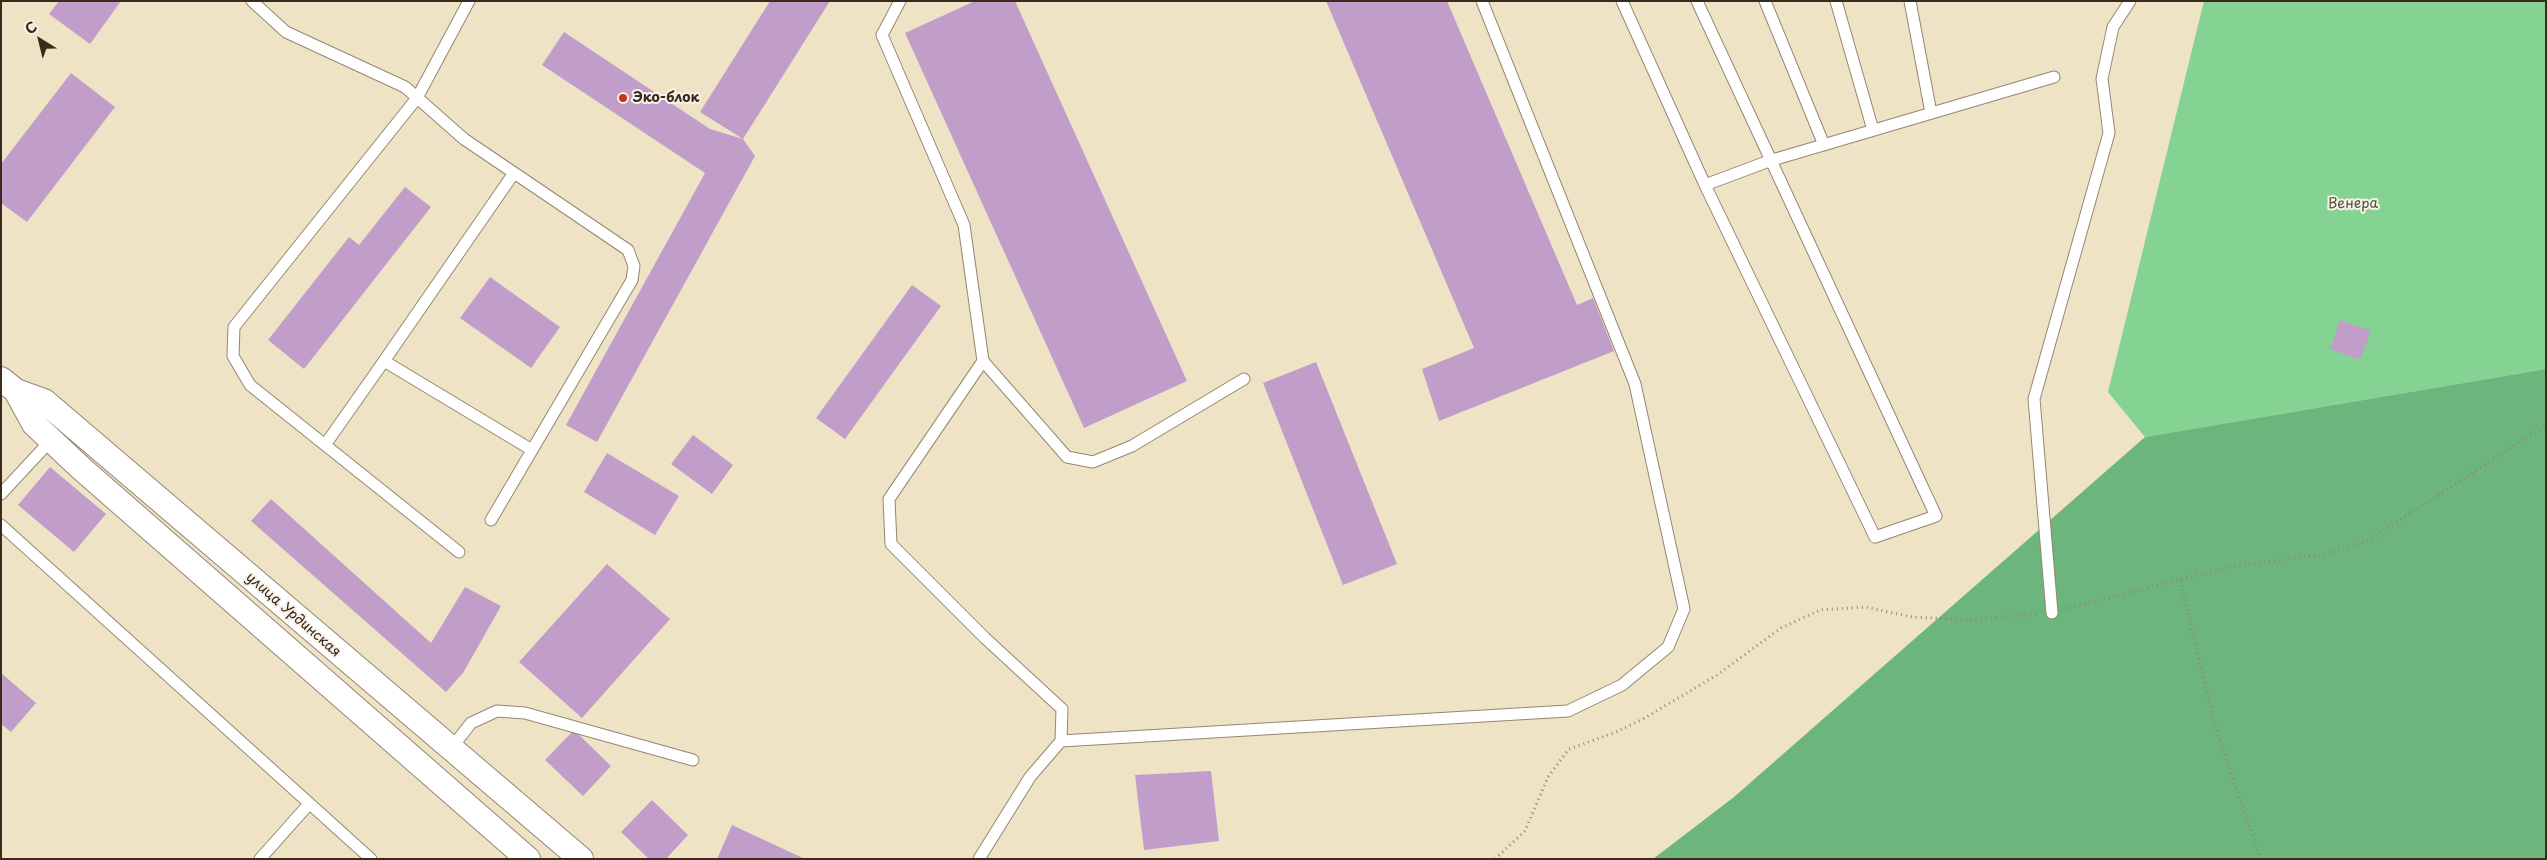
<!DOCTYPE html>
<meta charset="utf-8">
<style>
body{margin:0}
#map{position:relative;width:2547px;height:860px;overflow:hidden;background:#efe3c6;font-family:"Playpen Sans",sans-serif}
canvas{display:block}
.frame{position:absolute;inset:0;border:2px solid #3b2a1e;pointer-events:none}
.north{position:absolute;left:15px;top:15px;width:50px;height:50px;-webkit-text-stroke:4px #f7f3e8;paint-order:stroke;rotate:324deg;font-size:14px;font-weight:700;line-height:20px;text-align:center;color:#3b2a1e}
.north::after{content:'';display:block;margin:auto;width:18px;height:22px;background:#3b2a1e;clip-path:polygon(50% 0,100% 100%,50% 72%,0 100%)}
</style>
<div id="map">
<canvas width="2547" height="860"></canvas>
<div class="frame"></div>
<div class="north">С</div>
</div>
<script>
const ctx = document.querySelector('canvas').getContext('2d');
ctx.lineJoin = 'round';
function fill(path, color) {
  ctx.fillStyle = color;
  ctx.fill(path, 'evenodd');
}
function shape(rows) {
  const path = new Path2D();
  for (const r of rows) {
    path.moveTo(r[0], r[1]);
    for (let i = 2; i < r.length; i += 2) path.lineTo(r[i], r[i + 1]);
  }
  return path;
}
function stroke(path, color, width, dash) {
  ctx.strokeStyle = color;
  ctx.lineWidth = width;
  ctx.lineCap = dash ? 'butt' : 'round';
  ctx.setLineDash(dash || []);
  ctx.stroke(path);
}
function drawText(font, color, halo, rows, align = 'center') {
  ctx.font = font + ' "Playpen Sans",sans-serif';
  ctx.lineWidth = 4;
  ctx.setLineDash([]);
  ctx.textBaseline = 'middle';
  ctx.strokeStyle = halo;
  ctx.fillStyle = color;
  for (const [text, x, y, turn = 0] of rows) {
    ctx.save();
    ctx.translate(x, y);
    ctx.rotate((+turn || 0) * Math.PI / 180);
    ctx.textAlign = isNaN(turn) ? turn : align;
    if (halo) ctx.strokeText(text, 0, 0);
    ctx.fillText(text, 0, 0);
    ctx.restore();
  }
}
fill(shape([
 [2204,1,2546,1,2546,369,2145,437,2108,392]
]), '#85d392');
fill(shape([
 [2546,369,2546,859,1653,859,1734,797,2145,437]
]), '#6cb57c');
fill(shape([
 [59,1,121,1,90,44,49,14],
 [770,1,830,1,743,139,755,156,597,442,566,425,705,173,542,65,564,32,710,129,743,139,700,112],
 [975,1,1015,1,1187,381,1084,428,905,33],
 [1326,1,1447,1,1577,305,1593,298,1614,351,1439,421,1422,369,1474,348],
 [71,73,115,107,27,222,1,203,1,164],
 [405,187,431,207,304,369,268,340,349,237,359,245],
 [490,277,560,327,531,368,460,318],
 [912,285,941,306,845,439,816,418],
 [2340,320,2371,331,2360,360,2330,349],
 [1316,362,1397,564,1343,585,1263,383],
 [693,435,733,465,712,494,671,464],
 [607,453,679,496,655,535,584,492],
 [50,467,106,514,74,552,18,505],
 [271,499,431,643,465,587,501,606,463,673,446,692,251,521],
 [607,564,670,619,582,718,519,662],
 [1,673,36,703,11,732,1,724],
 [574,730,611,766,583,796,545,760],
 [1211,771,1219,841,1144,850,1135,775],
 [652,800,688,835,666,859,649,859,621,832],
 [732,825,805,859,717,859]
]), '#c19eca');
const lane = shape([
 [252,1,286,32,405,87,464,139,628,250,634,266,632,280,491,520],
 [900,1,882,35,964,225,983,361,889,499,891,544,985,638,1062,709,1061,741,1030,777,979,859],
 [1622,1,1705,185,1875,537,1936,516,1697,1],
 [1765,1,1824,145],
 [1836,1,1873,130],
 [1910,1,1931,113],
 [514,173,384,361,532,450],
 [1705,185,1769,161,2054,77],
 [983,361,1067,457,1093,462,1132,446,1244,379],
 [325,445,384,361],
 [1,494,53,438],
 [1,525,371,859],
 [459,552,250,385,233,356,234,327,417,98,469,1],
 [2052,613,2034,399,2109,133,2102,79,2113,27,2130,1],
 [1061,741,1568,711,1622,685,1668,647,1684,609,1635,384,1482,1],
 [450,750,471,723,497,711,525,713,693,760],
 [260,859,309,804]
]);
const street = shape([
 [1,379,16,391,44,401,581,859],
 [16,391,34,424,82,469,528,859]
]);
stroke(lane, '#958672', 13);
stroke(street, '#958672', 26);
stroke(shape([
 [2180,580,2215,726,2261,859],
 [2065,609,2229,567,2325,554,2369,540,2546,425],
 [1495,859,1525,831,1548,777,1569,749,1614,733,1643,719,1717,675,1781,628,1820,610,1865,607,1912,617,1967,620,2037,614]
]), '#958672', 3, [1, 4]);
stroke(lane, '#fff', 11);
stroke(street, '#fff', 24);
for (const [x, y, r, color] of [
 [623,98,5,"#c8321e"]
]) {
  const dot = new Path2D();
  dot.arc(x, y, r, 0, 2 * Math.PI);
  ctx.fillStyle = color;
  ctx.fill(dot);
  stroke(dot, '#f7f3e8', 2);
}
drawText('bold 14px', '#3b2a1e', '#f7f3e8', [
 ["Эко-блок",633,98]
], 'left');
drawText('14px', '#4e543b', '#f7f3e8', [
 ["Венера",2353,204]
]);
drawText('14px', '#3b2a1e', '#f7f3e8', [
 ["улица Урдинская",293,615,41]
]);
</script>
